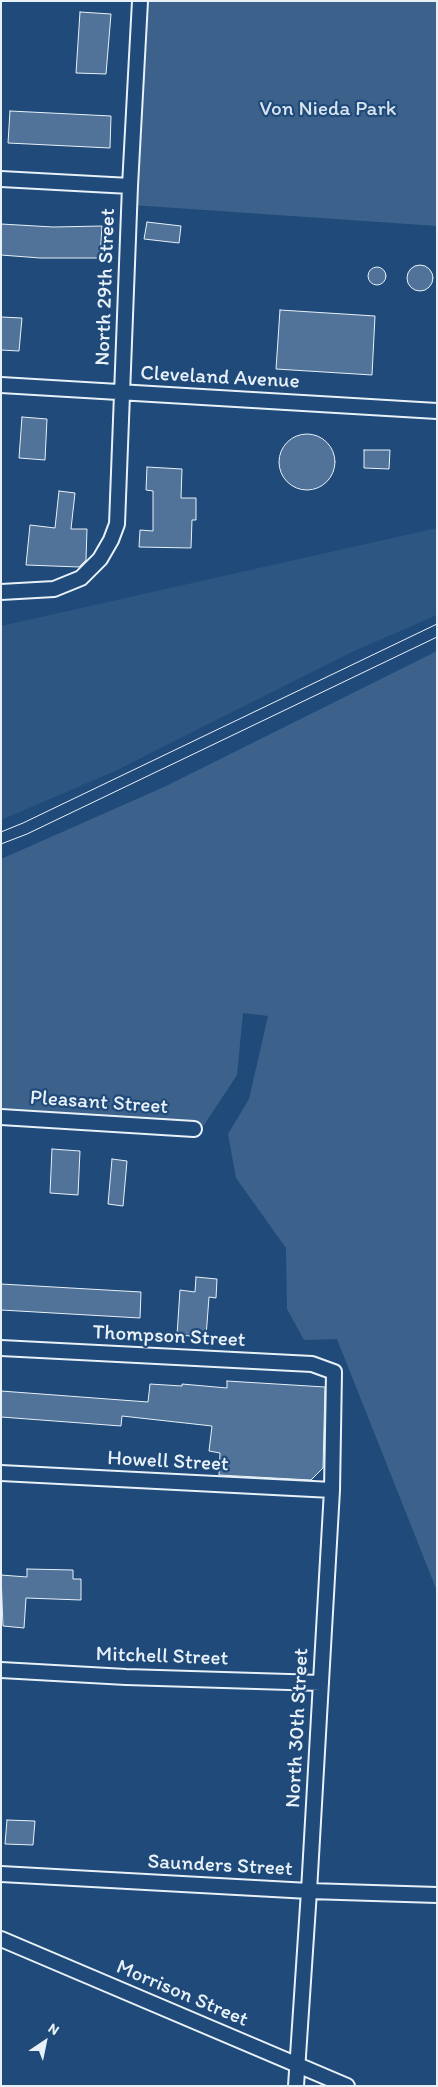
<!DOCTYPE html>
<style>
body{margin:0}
#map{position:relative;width:438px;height:2087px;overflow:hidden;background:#1f4a7a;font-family:Itim,sans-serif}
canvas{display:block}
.frame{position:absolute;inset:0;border:2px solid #e8f1f8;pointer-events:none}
.north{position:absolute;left:20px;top:2017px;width:50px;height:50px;-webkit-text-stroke:4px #1f4a7a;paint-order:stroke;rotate:34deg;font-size:14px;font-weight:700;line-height:20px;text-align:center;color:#e8f1f8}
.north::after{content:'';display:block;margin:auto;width:18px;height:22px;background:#e8f1f8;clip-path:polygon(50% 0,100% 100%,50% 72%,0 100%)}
</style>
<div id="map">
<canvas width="438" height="2087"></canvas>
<div class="frame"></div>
<div class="north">N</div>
</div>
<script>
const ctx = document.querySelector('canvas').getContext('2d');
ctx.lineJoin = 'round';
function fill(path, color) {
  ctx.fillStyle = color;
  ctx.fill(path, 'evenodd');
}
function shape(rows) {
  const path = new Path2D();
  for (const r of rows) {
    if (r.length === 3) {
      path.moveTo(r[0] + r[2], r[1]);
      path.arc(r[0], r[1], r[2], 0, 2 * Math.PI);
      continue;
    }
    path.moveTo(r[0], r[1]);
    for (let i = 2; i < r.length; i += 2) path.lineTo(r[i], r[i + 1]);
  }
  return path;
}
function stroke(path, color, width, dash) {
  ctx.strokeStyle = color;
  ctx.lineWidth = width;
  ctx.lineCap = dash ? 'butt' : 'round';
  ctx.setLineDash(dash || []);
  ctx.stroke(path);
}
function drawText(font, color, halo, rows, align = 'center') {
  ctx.font = font + ' Itim,sans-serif';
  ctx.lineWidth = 4.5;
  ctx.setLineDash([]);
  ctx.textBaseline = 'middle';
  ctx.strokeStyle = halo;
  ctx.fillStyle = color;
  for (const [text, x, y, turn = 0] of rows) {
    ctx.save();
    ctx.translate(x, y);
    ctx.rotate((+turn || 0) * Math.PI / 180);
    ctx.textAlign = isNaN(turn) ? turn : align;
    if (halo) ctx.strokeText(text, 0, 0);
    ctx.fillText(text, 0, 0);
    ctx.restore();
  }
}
fill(shape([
 [437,528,437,615,354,651,113,772,1,820,1,626]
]), '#2e5683');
fill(shape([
 [146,1,437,1,437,226,132,205],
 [437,651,437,1591,337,1339,304,1340,287,1309,286,1248,236,1178,228,1134,249,1099,268,1016,243,1013,237,1075,204,1125,194,1129,1,1117,1,859,164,787]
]), '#3c628c');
const building = shape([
 [80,12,111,14,106,74,76,73,80,12],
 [10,111,111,116,110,148,8,143,10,111],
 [147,222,181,226,179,243,144,239,147,222],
 [1,224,53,227,102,226,100,258,40,258,1,255,1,224],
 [420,278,13],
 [377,276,9],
 [280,310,375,316,372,375,276,369,280,310],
 [1,317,22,318,19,351,1,350,1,317],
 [22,417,47,419,45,460,19,458,22,417],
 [307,462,28],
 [364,450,390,450,389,469,364,468,364,450],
 [147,467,182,469,181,498,196,498,196,520,192,520,191,548,139,547,140,530,153,531,153,491,146,490,147,467],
 [59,491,75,493,71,529,87,529,86,560,79,567,26,565,30,525,55,528,59,491],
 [52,1149,80,1151,78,1195,50,1193,52,1149],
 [112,1159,127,1161,123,1206,108,1204,112,1159],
 [196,1277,217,1279,216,1298,209,1297,206,1337,177,1335,180,1290,195,1292,196,1277],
 [1,1284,141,1292,140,1318,1,1310,1,1284],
 [227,1381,325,1387,323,1468,311,1480,219,1475,220,1453,209,1451,212,1426,122,1416,121,1426,1,1417,1,1391,148,1402,150,1384,182,1386,182,1384,227,1388,227,1381],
 [27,1569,73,1570,73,1579,81,1579,81,1600,26,1598,24,1628,3,1626,1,1575,27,1577,27,1569],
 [7,1820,35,1821,33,1845,5,1844,7,1820]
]);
fill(building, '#517399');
stroke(building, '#e8f1f8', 1);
const street = shape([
 [1,179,130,186],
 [1,385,437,411],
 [1,592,54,589,81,578,100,559,111,540,117,524,130,186,140,1],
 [1,1117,194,1129],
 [1,1348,312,1364,334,1372,332,1490,309,1891,296,2086],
 [1,1473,332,1490],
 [1,1670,126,1677,321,1683],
 [1,1874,309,1891,437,1895],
 [1,1939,347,2086]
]);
stroke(street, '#e8f1f8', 18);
stroke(street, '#1f4a7a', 14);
stroke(shape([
 [1,832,23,823,437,624],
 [1,844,27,834,437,637]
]), '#e8f1f8', 1);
drawText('21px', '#d7e3ed', '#1f4a7a', [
 ["Von Nieda Park",328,110]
]);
drawText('21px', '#e8f1f8', '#1f4a7a', [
 ["North 29th Street",106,287,-88],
 ["Cleveland Avenue",220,378,3],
 ["Pleasant Street",99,1103,4],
 ["Thompson Street",169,1337,3],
 ["Howell Street",168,1462,3],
 ["Mitchell Street",162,1657,2],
 ["North 30th Street",298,1728,-87],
 ["Saunders Street",220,1866,3],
 ["Morrison Street",182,1994,23]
]);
</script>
